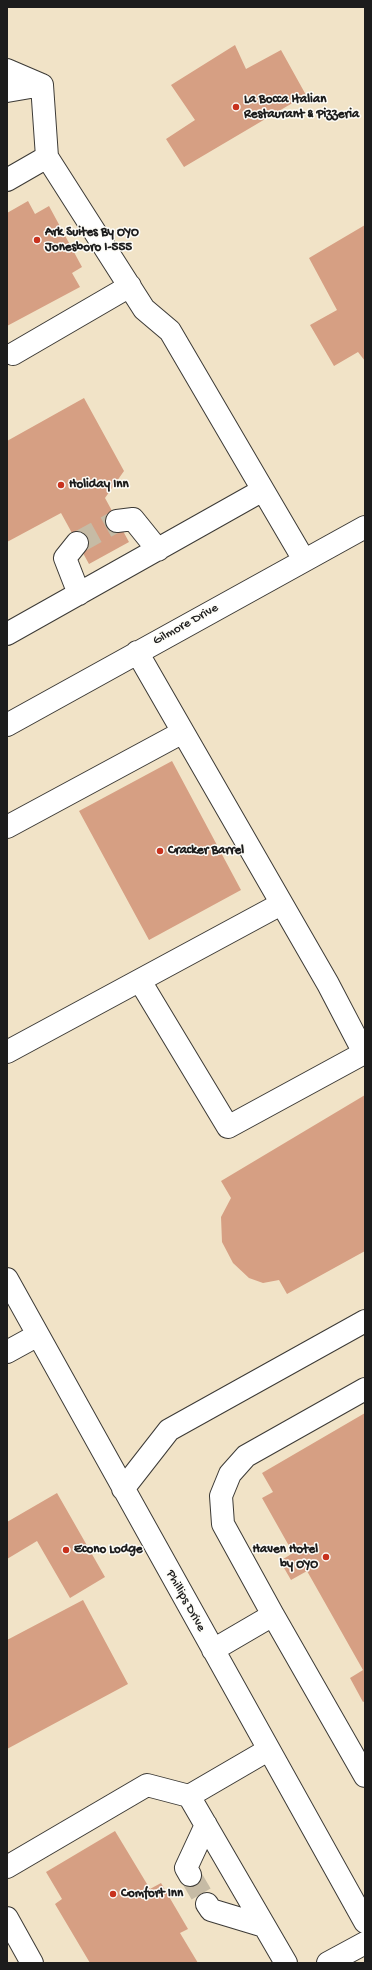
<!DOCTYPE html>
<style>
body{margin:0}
#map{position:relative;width:372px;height:1970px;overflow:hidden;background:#f1e3c7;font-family:"Gochi Hand",sans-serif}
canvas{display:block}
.frame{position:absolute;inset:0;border:8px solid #1c1c1c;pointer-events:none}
</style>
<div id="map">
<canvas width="372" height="1970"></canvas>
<div class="frame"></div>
</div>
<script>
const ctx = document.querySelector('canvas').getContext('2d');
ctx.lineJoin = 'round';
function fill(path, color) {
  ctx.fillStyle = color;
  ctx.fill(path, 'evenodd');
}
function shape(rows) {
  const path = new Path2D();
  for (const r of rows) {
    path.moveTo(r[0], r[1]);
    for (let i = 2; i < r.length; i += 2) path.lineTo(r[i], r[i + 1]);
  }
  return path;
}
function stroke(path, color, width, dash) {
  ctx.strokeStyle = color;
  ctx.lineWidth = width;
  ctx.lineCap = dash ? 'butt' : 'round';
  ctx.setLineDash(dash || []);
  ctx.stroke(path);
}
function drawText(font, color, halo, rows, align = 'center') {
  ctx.font = font + ' "Gochi Hand",sans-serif';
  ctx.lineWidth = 3;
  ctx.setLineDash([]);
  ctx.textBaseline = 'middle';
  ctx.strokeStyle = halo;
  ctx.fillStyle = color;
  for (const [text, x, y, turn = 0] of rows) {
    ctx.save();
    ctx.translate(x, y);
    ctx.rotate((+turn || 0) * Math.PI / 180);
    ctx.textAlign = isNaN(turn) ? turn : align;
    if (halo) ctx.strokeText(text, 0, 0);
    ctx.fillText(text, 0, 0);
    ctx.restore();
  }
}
fill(shape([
 [235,45,246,69,281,50,306,95,184,167,166,139,195,120,171,85],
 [28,201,35,214,49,206,82,267,72,273,80,287,7,326,7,213],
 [365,225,365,361,358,352,334,366,310,325,337,310,309,258],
 [84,398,124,471,105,498,129,542,89,564,61,513,7,542,7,441],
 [172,761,241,890,149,940,79,811],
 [365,1095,365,1251,287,1294,279,1280,263,1283,249,1278,233,1263,222,1242,221,1217,231,1198,221,1181],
 [365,1413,365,1701,363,1702,350,1678,363,1670,307,1571,291,1580,280,1561,293,1553,262,1498,273,1492,262,1473],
 [57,1493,105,1577,70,1598,37,1541,7,1559,7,1522],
 [83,1600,128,1684,7,1749,7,1640],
 [115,1831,150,1889,161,1883,188,1929,180,1933,198,1963,90,1963,55,1904,62,1899,46,1872]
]), '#d69f83');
stroke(shape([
 [77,543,117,521],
 [190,1875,207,1904]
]), '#c6bba5', 22, [22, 11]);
const minor = shape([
 [7,70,42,85],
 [42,85,47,157,144,309,170,331,263,490],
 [7,91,42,85],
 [7,180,47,157],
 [13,354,130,286],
 [117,521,133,519,158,550],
 [77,543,65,558,79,594],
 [7,634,263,490,304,560],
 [7,725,365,527],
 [7,827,183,732,137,652],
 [140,981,228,1127,364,1053,328,984,183,732],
 [7,1052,281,904],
 [7,1279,365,1922],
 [7,1352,38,1335],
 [123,1489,169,1430,365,1321],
 [273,1615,365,1776],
 [213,1650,273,1615,223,1524,221,1496,230,1474,246,1456,365,1389],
 [268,1750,189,1796,286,1963],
 [7,1867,147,1785,189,1796],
 [190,1875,186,1868,206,1825],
 [207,1904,211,1910,264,1926],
 [7,1918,32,1963],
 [328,1963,365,1943]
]);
stroke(minor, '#3c3a36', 24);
stroke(minor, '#fff', 22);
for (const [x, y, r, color] of [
 [236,107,4,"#c8321e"],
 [37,240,4,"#c8321e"],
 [61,485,4,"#c8321e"],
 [160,851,4,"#c8321e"],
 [66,1550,4,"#c8321e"],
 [326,1557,4,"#c8321e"],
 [113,1894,4,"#c8321e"]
]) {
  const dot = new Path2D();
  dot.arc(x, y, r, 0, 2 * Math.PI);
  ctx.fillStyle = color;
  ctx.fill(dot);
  stroke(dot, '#fdfcf7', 1.5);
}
drawText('bold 13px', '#1c1c1c', '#fdfcf7', [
 ["La Bocca Italian",244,100],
 ["Restaurant & Pizzeria",244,115],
 ["Ark Suites By OYO",45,233],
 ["Jonesboro I-555",45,248],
 ["Holiday Inn",69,485],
 ["Cracker Barrel",168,851],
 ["Econo Lodge",74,1550],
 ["Haven Hotel",318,1550,"right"],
 ["by OYO",318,1565,"right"],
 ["Comfort Inn",121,1894]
], 'left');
drawText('13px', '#1c1c1c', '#fdfcf7', [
 ["Gilmore Drive",186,625,-29],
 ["Phillips Drive",185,1601,61]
]);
</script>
